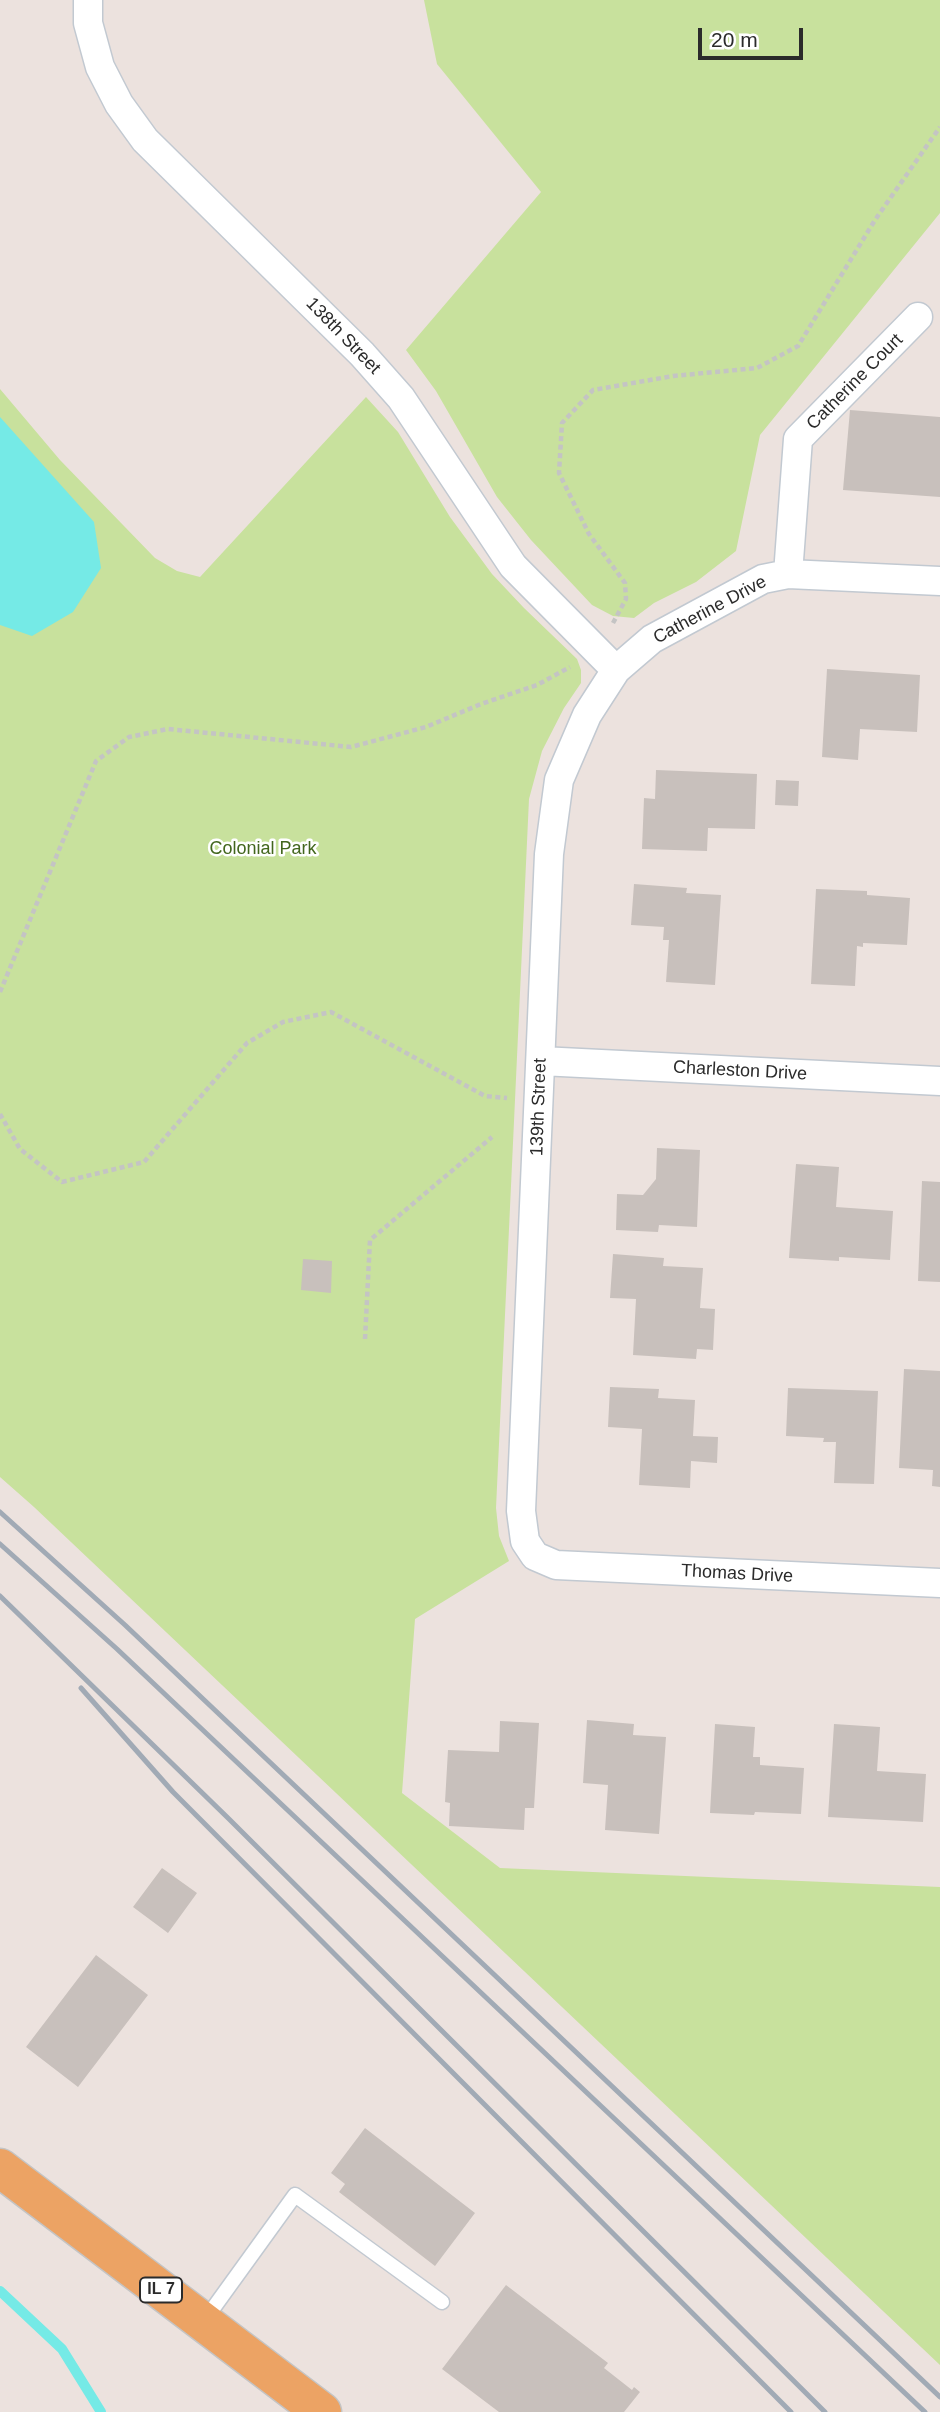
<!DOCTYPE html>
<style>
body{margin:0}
#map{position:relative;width:940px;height:2412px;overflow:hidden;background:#ece2de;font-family:Helvetica,sans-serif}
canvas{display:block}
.scale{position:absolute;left:698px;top:28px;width:105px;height:32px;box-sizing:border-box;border:4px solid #2b2b2b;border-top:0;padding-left:9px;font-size:21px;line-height:24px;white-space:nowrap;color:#2b2b2b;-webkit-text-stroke:5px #fff;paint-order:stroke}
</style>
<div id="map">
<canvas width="940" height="2412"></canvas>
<div class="scale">20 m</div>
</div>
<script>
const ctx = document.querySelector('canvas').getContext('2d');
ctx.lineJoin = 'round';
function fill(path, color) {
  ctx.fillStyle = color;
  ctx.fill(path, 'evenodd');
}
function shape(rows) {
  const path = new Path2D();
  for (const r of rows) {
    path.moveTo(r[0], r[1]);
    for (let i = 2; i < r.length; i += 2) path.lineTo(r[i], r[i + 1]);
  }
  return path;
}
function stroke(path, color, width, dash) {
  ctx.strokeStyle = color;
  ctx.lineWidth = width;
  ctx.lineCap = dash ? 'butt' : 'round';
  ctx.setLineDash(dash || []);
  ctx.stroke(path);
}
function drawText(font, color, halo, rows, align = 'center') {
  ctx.font = font + ' Helvetica,sans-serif';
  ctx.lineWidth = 5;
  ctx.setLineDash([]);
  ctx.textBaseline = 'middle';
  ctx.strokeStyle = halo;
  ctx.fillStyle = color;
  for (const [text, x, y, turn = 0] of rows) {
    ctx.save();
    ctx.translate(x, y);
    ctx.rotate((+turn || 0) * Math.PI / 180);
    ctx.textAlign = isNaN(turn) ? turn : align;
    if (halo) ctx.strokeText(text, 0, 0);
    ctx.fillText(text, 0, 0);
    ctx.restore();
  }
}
fill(shape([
 [424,0,940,0,940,213,760,435,736,551,696,582,654,603,634,618,613,616,592,605,531,540,497,497,436,391,406,350,541,192,437,64],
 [0,389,60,460,155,558,177,571,200,577,366,397,398,432,450,517,492,574,524,608,577,659,581,670,581,683,564,708,542,751,529,799,496,1508,499,1536,509,1561,415,1619,402,1793,500,1868,940,1887,940,2365,34,1507,0,1477]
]), '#c8e19d');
fill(shape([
 [0,417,94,522,101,568,73,612,32,636,0,625]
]), '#75eae6');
stroke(shape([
 [0,2291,62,2349,101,2412]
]), '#75eae6', 10);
fill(shape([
 [850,410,940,417,940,497,843,490],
 [827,669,920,675,917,732,860,729,858,760,822,757],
 [656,770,757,774,755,829,708,828,707,851,642,849,644,798,655,799],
 [776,780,799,781,798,806,775,805],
 [634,884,687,888,686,893,721,895,715,985,666,982,669,940,663,940,664,927,631,925],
 [816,889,867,891,867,895,910,898,907,945,863,943,863,947,857,946,855,986,811,984],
 [657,1148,700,1150,697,1227,659,1225,658,1232,616,1230,617,1194,643,1195,656,1179],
 [796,1164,839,1167,836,1207,893,1211,890,1260,839,1257,839,1261,789,1258],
 [922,1181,940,1182,940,1282,918,1281],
 [613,1254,664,1258,663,1266,703,1268,700,1308,715,1309,713,1350,697,1349,696,1359,633,1355,636,1299,610,1298],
 [303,1259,332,1261,331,1293,301,1290],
 [904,1369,940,1371,940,1487,932,1486,933,1470,899,1468],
 [610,1387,659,1389,658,1398,695,1400,693,1436,718,1437,717,1463,691,1461,690,1488,639,1485,642,1429,608,1427],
 [788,1388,878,1391,874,1484,834,1483,836,1442,823,1442,824,1438,786,1436],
 [587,1720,634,1724,633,1735,666,1737,659,1834,605,1830,608,1785,583,1783],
 [500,1721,539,1723,534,1808,525,1808,524,1830,449,1826,450,1803,445,1802,448,1750,499,1752],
 [715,1724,755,1727,753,1757,760,1757,760,1765,804,1768,801,1814,755,1812,754,1815,710,1813],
 [834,1724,880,1727,877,1771,926,1774,923,1822,828,1817],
 [162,1868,197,1893,168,1933,133,1907],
 [96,1955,148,1995,78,2087,26,2047],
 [365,2128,475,2213,435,2266,339,2192,345,2184,331,2173],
 [506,2285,608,2363,604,2368,632,2390,634,2387,640,2392,624,2412,499,2412,442,2369]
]), '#c8c0bc');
const lane = shape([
 [204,2321,295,2195,442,2302]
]);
const street = shape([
 [88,0,88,23,100,67,119,104,145,140,362,354,401,398,513,566,616,670],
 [788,574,798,439,918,317],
 [940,581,788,574,763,579,652,639,616,670,587,715,559,780,549,854,521,1511,525,1541,535,1556,556,1565,940,1583],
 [541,1061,940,1081]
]);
const primary = shape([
 [0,2168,322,2412]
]);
stroke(lane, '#c2c9d1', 17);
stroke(street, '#c2c9d1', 31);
stroke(primary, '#c4c4c4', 41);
stroke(shape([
 [613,623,626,599,625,583,589,534,559,473,562,423,593,390,673,376,757,368,798,346,875,220,940,127],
 [0,992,96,761,129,737,168,729,351,747,426,727,481,704,537,685,570,667],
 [0,1114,20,1149,62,1182,144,1162,247,1043,283,1022,331,1012,485,1096,507,1098],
 [365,1339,370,1240,492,1137]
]), '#c4c4c4', 4.5, [5, 3.5]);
stroke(lane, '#fff', 14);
stroke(street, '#fff', 28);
stroke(primary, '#eca364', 38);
stroke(shape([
 [0,1512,125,1625,940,2397],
 [0,1544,117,1649,925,2412],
 [0,1596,228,1818,825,2412],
 [81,1688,173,1792,791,2412]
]), '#a1aab5', 5);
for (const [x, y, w] of [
 [161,2290,42]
]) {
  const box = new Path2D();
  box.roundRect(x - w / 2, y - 12.5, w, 25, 5);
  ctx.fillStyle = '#fff';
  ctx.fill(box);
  stroke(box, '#2b2b2b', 2);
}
drawText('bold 16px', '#2b2b2b', null, [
 ["IL 7",161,2290]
]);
drawText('18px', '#2b2b2b', '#fff', [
 ["138th Street",343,336,46],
 ["Catherine Court",855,382,-45],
 ["Catherine Drive",710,610,-28],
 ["Charleston Drive",740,1071,3],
 ["139th Street",539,1107,-88],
 ["Thomas Drive",737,1574,3]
]);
drawText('18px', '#42661d', '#fff', [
 ["Colonial Park",263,849]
]);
</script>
